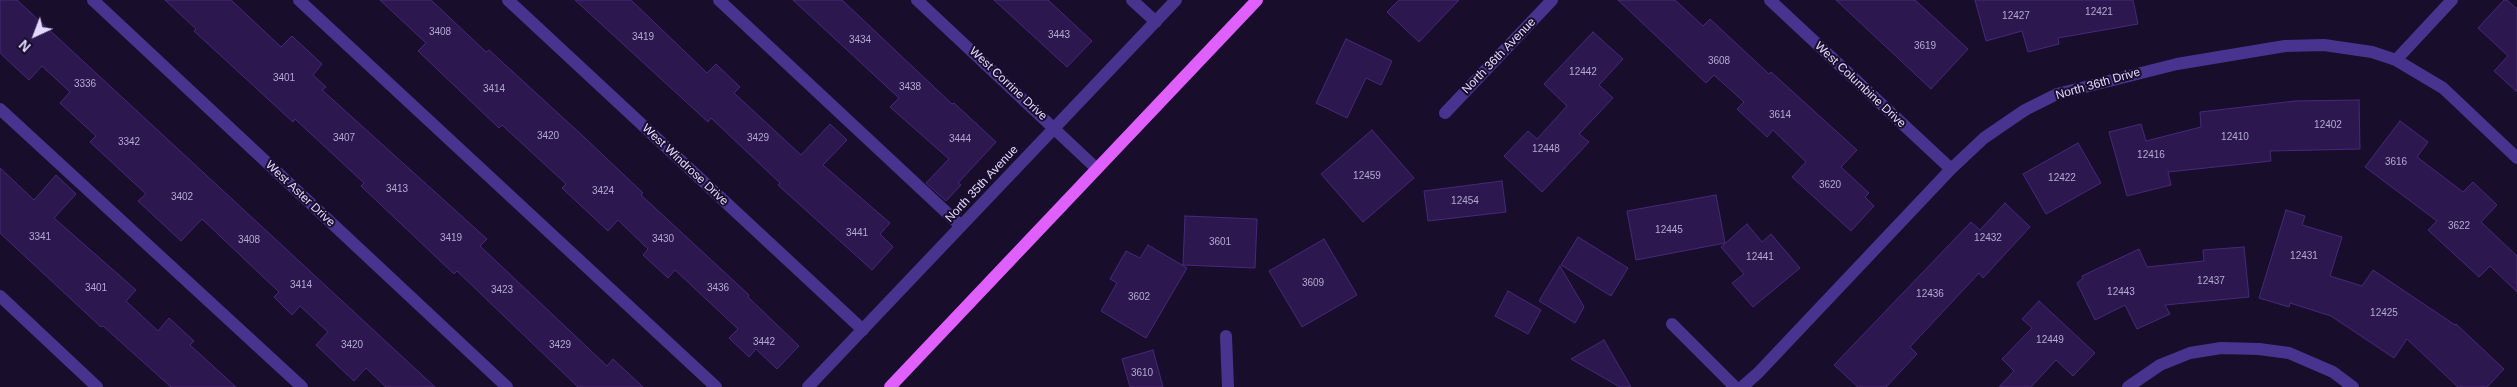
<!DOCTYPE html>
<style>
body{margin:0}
#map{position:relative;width:2517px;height:387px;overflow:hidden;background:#180e2b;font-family:Arial,sans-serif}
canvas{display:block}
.north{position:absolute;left:10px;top:10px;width:50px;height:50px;-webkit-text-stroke:4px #180e2b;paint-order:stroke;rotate:223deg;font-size:14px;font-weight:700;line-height:20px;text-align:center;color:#e3d8ff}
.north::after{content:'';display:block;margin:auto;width:18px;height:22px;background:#e3d8ff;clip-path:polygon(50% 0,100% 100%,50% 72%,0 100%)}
</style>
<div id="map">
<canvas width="2517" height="387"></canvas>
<div class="north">N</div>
</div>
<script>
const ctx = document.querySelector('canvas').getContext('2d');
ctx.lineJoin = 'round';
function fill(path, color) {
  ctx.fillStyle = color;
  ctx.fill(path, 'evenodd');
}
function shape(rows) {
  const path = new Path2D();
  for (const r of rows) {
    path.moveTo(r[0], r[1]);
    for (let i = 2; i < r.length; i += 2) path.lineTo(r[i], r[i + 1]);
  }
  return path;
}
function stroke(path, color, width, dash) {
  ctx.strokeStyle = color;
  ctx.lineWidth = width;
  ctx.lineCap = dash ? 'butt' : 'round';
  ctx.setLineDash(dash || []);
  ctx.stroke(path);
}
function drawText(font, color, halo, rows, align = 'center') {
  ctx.font = font + ' Arial,sans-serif';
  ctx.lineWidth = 4;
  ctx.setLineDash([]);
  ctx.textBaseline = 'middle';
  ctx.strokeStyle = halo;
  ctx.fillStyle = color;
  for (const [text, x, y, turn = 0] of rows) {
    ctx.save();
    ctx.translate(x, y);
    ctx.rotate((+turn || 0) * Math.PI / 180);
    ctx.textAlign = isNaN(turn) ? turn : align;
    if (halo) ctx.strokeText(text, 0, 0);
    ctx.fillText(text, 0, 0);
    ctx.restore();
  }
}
const building = shape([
 [0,0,17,0,435,387,386,387,366,368,354,381,316,345,328,332,300,306,292,315,274,297,279,292,202,219,181,241,138,201,146,194,90,142,96,136,60,103,70,92,42,66,29,80,0,53,0,0],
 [165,0,231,0,281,47,292,36,322,64,313,75,326,87,322,90,487,239,480,246,607,366,613,359,643,387,578,387,457,271,454,274,415,237,361,186,364,183,295,119,293,122,194,31,196,29,165,0],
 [380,0,431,0,486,52,489,50,585,138,643,193,641,195,749,295,748,297,799,346,777,369,756,349,749,357,729,338,738,329,675,270,668,278,643,255,648,249,618,220,608,231,562,188,566,184,502,125,499,128,418,51,426,43,380,0],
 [575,0,631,0,707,73,716,64,740,87,734,93,801,155,830,124,847,140,823,165,890,223,880,234,893,247,872,270,778,185,780,183,711,118,708,122,575,0],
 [793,0,842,0,952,104,954,103,996,142,958,183,961,185,946,201,926,183,949,159,890,107,899,98,793,0],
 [994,0,1048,0,1092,41,1067,67,994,0],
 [1399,0,1459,0,1419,42,1387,12,1399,0],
 [1618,0,1675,0,1703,26,1710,19,1769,74,1771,72,1857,150,1841,167,1869,193,1865,197,1874,206,1851,231,1792,177,1806,162,1773,130,1767,137,1737,109,1744,102,1714,75,1706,83,1618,0],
 [1836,0,1915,0,1968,49,1931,89,1836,0],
 [1975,0,2133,0,2138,24,2058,38,2059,44,2028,52,2022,31,1986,41,1975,0],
 [2504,0,2507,0,2517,9,2517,92,2494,71,2508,56,2478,28,2504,0],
 [1593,32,1623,59,1599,85,1613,98,1579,134,1589,142,1542,192,1504,156,1528,131,1537,139,1567,106,1544,84,1593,32],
 [1346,39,1392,61,1381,85,1366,78,1347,118,1316,103,1346,39],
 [2359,100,2360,149,2270,151,2271,161,2168,172,2171,185,2127,196,2109,132,2141,124,2146,141,2201,127,2200,112,2295,101,2359,100],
 [2400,121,2428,142,2417,157,2463,192,2473,182,2497,205,2481,222,2517,256,2517,292,2490,266,2479,277,2428,230,2437,221,2365,167,2400,121],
 [1372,130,1414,178,1363,222,1321,174,1372,130],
 [2078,143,2101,183,2046,214,2023,174,2078,143],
 [0,168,34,200,56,175,76,194,54,218,136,290,126,301,158,331,169,318,194,341,190,345,236,387,171,387,103,326,101,327,0,233,0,168],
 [1502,181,1506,212,1428,221,1424,191,1502,181],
 [1716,195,1725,243,1636,260,1627,211,1716,195],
 [2005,203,2030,227,1983,278,1979,273,1910,347,1917,354,1886,387,1858,387,1834,365,1971,222,1980,230,2005,203],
 [2286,210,2305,216,2302,225,2342,237,2330,276,2362,286,2373,270,2455,325,2456,324,2504,369,2487,387,2458,387,2407,339,2394,358,2331,316,2290,303,2289,307,2259,298,2286,210],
 [1185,216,1257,219,1255,268,1183,265,1185,216],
 [1747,224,1762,242,1771,234,1800,268,1753,307,1732,283,1744,274,1721,247,1747,224],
 [1578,237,1628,268,1611,296,1561,265,1578,237],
 [1324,239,1357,295,1302,327,1269,271,1324,239],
 [1148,245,1187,268,1146,338,1101,311,1117,283,1110,279,1126,251,1140,258,1148,245],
 [2244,247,2249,297,2165,305,2170,314,2137,329,2125,305,2095,320,2077,283,2083,278,2082,276,2139,249,2147,267,2204,261,2203,250,2244,247],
 [1560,266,1584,307,1575,323,1539,301,1560,266],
 [1508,291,1541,310,1528,334,1495,316,1508,291],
 [2039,301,2095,353,2073,376,2056,360,2031,387,1999,387,2014,371,2002,359,2032,328,2022,319,2039,301],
 [1604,340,1631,387,1620,387,1571,359,1604,340],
 [1153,350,1163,387,1130,387,1122,359,1153,350]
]);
fill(building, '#2c184e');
stroke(building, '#47287c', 1);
stroke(shape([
 [93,0,507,387],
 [299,0,716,387],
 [508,0,863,330],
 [719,0,961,226],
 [917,0,1097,169],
 [1132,0,1156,22],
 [1770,0,1951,169],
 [2396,60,2452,0],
 [0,109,302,387],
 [1445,113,1552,0],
 [0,296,97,387],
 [1672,324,1735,387],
 [1226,336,1228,387],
 [808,387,1176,0],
 [1742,387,1758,373,1951,169,1984,138,2025,110,2057,94,2177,64,2285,46,2324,45,2372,52,2396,60,2443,88,2517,158],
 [2128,387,2160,365,2190,353,2221,348,2259,349,2289,353,2333,372,2353,387]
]), '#48348f', 12);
stroke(shape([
 [890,387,1257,0]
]), '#df5fff', 12);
drawText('10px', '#b5a8d3', null, [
 ["12421",2099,12],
 ["12427",2016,16],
 ["3408",440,32],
 ["3443",1059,35],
 ["3419",643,37],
 ["3434",860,40],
 ["3619",1925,46],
 ["3608",1719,61],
 ["12442",1583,72],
 ["3401",284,78],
 ["3336",85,84],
 ["3438",910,87],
 ["3414",494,89],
 ["3614",1780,115],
 ["12402",2328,125],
 ["3420",548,136],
 ["12410",2235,137],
 ["3407",344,138],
 ["3429",758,138],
 ["3444",960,139],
 ["3342",129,142],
 ["12448",1546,149],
 ["12416",2151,155],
 ["3616",2396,162],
 ["12459",1367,176],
 ["12422",2062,178],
 ["3620",1830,185],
 ["3413",397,189],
 ["3424",603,191],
 ["3402",182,197],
 ["12454",1465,201],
 ["3622",2459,226],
 ["12445",1669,230],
 ["3441",857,233],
 ["3341",40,237],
 ["3419",451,238],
 ["12432",1988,238],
 ["3430",663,239],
 ["3408",249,240],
 ["3601",1220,242],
 ["12431",2304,256],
 ["12441",1760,257],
 ["12437",2211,281],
 ["3609",1313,283],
 ["3414",301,285],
 ["3401",96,288],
 ["3436",718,288],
 ["3423",502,290],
 ["12443",2121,292],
 ["12436",1930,294],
 ["3602",1139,297],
 ["12425",2384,313],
 ["12449",2050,340],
 ["3442",764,342],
 ["3420",352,345],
 ["3429",560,345],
 ["3610",1142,373]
]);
drawText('12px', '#e3d8ff', '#180e2b', [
 ["North 36th Avenue",1499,56,-46],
 ["West Corrine Drive",1008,84,43],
 ["North 36th Drive",2098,84,-16],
 ["West Columbine Drive",1860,85,43],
 ["West Windrose Drive",685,165,43],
 ["North 35th Avenue",982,184,-47],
 ["West Aster Drive",300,194,43]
]);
</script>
